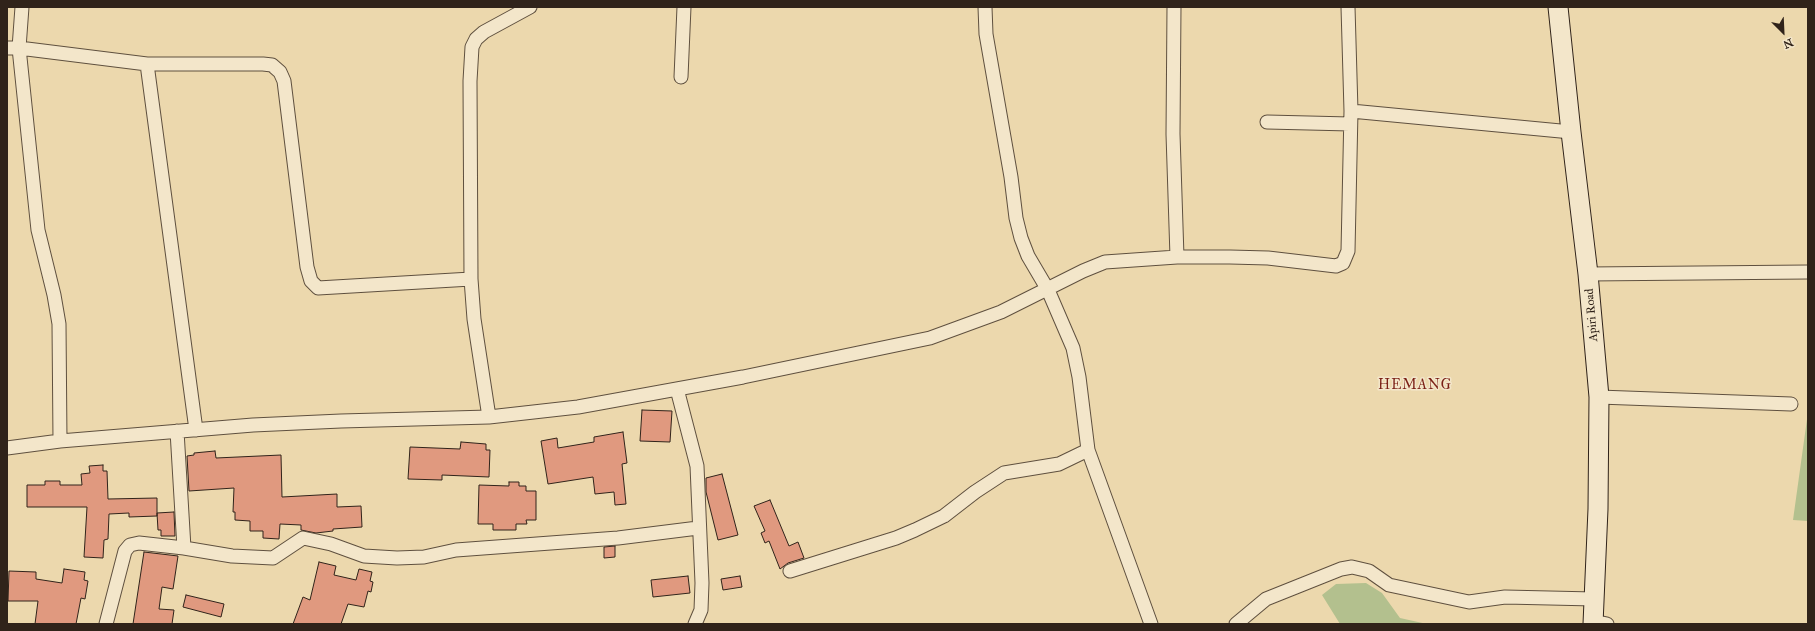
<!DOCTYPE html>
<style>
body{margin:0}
#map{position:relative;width:1815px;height:631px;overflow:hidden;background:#ecd8ad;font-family:"IM FELL Great Primer",serif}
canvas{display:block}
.frame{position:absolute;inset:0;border:8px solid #30231a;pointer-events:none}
.north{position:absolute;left:1763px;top:12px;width:40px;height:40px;-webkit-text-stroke:3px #f3e6ca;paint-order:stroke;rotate:156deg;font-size:11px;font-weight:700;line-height:16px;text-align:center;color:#30231a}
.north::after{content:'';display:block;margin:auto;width:14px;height:18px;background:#30231a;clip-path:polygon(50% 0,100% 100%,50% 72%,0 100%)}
</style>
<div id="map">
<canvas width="1815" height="631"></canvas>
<div class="frame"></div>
<div class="north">N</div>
</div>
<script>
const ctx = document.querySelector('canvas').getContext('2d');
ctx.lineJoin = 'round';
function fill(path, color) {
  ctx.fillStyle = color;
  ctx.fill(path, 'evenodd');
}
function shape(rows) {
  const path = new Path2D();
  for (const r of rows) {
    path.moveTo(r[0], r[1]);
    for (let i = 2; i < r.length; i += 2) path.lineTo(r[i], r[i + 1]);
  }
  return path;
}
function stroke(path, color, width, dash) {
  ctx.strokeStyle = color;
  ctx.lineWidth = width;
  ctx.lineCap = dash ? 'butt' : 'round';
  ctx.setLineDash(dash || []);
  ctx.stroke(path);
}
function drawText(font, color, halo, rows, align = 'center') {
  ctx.font = font + ' "IM FELL Great Primer",serif';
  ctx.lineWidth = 3;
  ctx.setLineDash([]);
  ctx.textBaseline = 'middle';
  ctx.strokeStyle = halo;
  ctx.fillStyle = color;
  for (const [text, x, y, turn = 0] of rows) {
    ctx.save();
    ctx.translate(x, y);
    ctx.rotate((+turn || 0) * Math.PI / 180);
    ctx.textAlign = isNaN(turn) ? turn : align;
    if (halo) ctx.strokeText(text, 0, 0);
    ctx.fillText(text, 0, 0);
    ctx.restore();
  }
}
fill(shape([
 [1808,412,1808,521,1793,520],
 [1366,583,1382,593,1400,618,1427,624,1340,624,1322,595,1336,584]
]), '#b3c08e');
const building = shape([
 [642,410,672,411,670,442,640,441,642,410],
 [623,432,627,463,622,464,626,504,615,505,614,492,595,494,593,477,548,484,541,441,557,438,558,448,594,442,594,437,623,432],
 [461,442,486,444,486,450,490,450,489,477,442,475,442,480,408,479,410,447,460,449,461,442],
 [215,451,216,458,281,455,282,497,337,494,337,507,361,506,362,527,333,529,333,531,316,533,301,530,301,525,280,524,279,539,263,538,263,531,250,531,250,521,235,520,235,512,233,512,234,488,189,491,187,456,194,455,194,453,215,451],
 [103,465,103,471,107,471,108,499,157,498,157,516,129,517,129,513,109,514,108,539,104,540,103,558,84,557,87,507,27,507,27,485,45,485,45,481,60,481,60,485,82,485,81,474,90,473,89,466,103,465],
 [722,474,738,535,718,540,706,492,706,478,722,474],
 [509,482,519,482,519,486,526,486,526,491,536,491,536,520,526,520,527,524,516,524,516,530,493,530,493,524,478,524,479,485,509,486,509,482],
 [770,500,789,546,798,542,804,558,788,563,780,569,769,541,765,543,761,533,765,531,754,506,770,500],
 [174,512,175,536,161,536,161,530,158,530,157,513,174,512],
 [615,546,615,557,604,558,604,547,615,546],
 [144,552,178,556,173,589,162,587,159,609,174,610,172,624,133,624,144,552],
 [319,562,336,566,334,575,356,580,359,569,372,572,370,581,373,582,371,592,368,591,364,607,348,604,341,624,293,624,303,597,310,600,319,562],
 [64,569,85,572,84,580,88,581,85,599,81,598,76,624,35,624,38,601,8,601,9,571,36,572,36,579,62,583,64,569],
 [688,576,690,593,653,597,651,580,688,576],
 [740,576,742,587,723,590,721,579,740,576],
 [186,595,224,604,221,617,183,607,186,595]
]);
fill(building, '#e0997f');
stroke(building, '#30231a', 1);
const street = shape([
 [22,7,19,48,38,230,54,295,59,324,60,441],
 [985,7,986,34,1011,177,1016,218,1021,238,1028,256,1048,290,1073,348,1079,377,1088,450,1151,624],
 [1174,7,1173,134,1177,257],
 [7,48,19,48,147,64,196,430],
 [147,64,263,64,272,65,280,72,284,81,307,267,311,281,318,288,471,279],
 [681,77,684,7],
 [1351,111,1571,132],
 [1267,122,1350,124],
 [1588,274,1808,272],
 [677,389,697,466,702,583,701,610,695,624],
 [1599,397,1791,404],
 [489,417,474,319,471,279,470,81,472,47,476,39,484,32,530,7],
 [177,431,184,548],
 [7,448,60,441,253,425,341,421,489,417,578,407,743,377,930,338,1001,312,1083,271,1105,262,1177,257,1230,257,1268,258,1336,266,1343,263,1348,251,1351,111,1348,7],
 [790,571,896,538,915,530,944,516,975,492,1004,473,1059,464,1088,450],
 [1593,621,1607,624],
 [106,624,125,551,130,545,139,543,184,548,232,556,273,558,303,538,331,544,364,556,397,558,424,557,456,550,618,538,698,528],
 [1236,624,1266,599,1341,569,1352,567,1369,571,1389,585,1469,602,1505,597,1594,599]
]);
const secondary = shape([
 [1558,7,1571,132,1588,274,1599,397,1598,509,1593,624]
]);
stroke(street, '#5f503f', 15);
stroke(secondary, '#30231a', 21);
stroke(street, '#f3e6ca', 13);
stroke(secondary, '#f3e6ca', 19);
drawText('12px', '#30231a', '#f3e6ca', [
 ["Apiri Road",1592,315,-95]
]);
ctx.letterSpacing = '1px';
drawText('14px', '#7a1f14', '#f3e6ca', [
 ["HEMANG",1415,386]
]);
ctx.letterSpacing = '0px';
</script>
